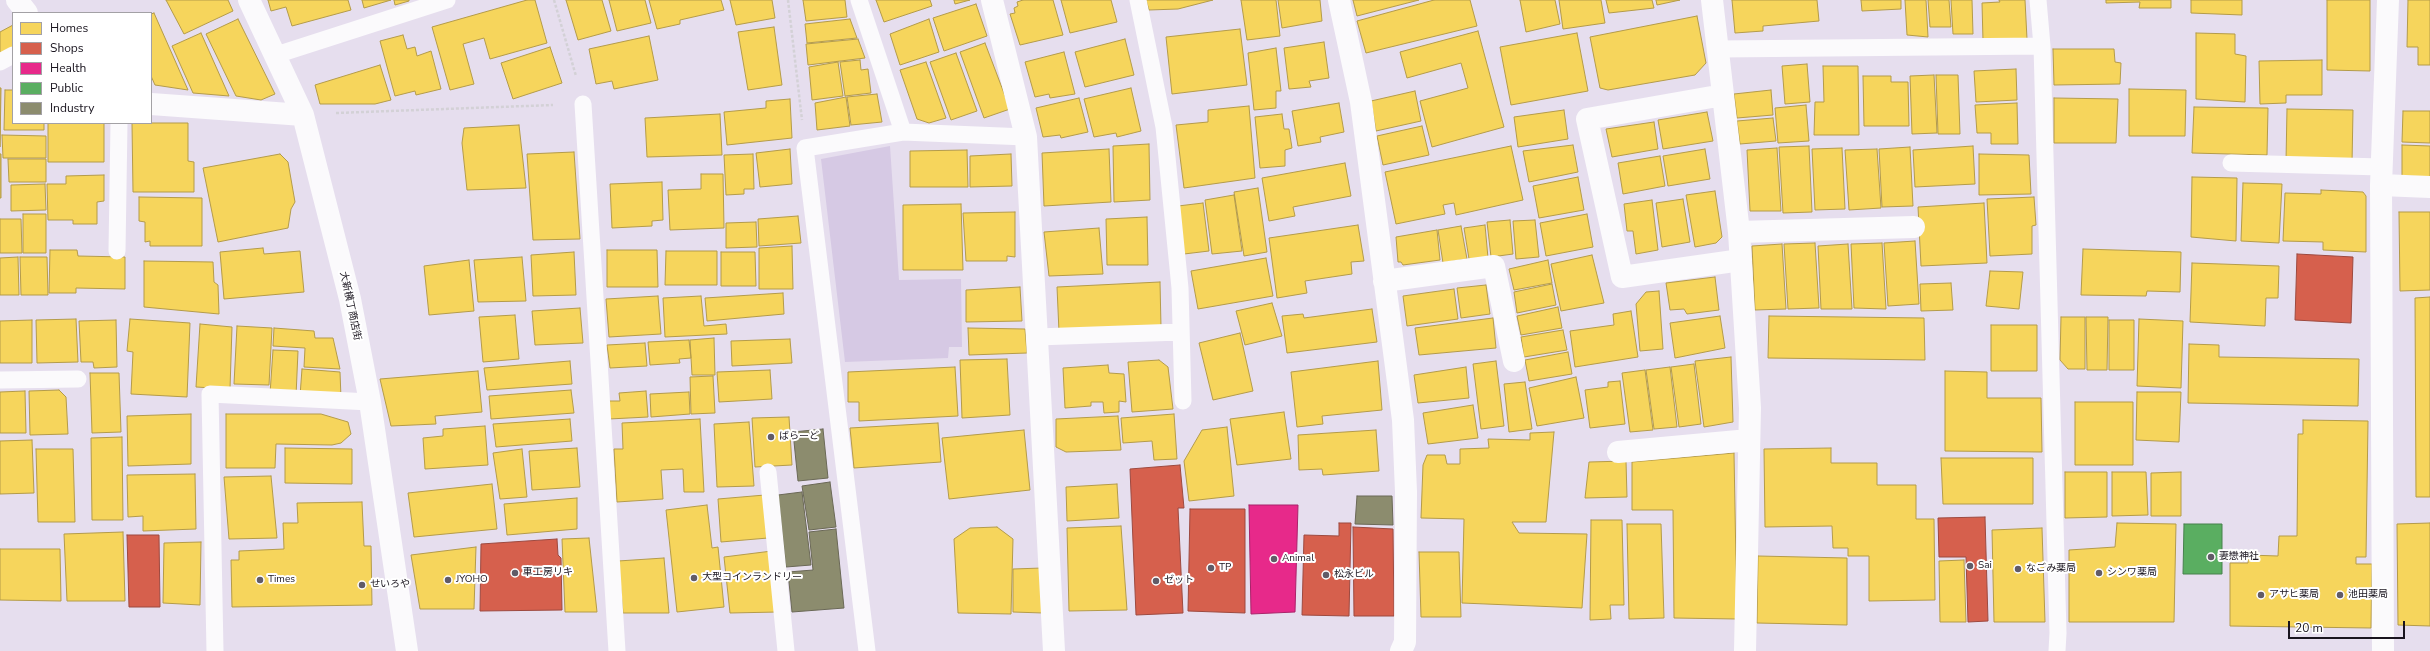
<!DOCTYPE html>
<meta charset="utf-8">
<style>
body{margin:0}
#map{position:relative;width:2430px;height:651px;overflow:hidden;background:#e6deee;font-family:"Nunito Sans",sans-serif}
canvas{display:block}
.legend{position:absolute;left:12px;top:12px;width:140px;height:112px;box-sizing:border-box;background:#fff;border:1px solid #a3a1a5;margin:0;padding:5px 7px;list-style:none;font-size:12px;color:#19141e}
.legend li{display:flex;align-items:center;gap:8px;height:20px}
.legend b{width:20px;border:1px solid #a3a1a5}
.scale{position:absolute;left:2288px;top:621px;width:117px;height:18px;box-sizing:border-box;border:2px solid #19141e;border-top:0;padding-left:5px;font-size:12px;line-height:14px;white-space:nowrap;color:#19141e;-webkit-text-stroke:3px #fff;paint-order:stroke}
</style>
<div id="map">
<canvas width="2430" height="651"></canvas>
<ul class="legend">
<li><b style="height:11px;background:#f6d55c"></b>Homes</li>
<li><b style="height:11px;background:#d6604d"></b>Shops</li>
<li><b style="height:11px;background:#e7298a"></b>Health</li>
<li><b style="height:11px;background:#5aae61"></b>Public</li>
<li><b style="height:11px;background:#8c8c6e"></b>Industry</li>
</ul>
<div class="scale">20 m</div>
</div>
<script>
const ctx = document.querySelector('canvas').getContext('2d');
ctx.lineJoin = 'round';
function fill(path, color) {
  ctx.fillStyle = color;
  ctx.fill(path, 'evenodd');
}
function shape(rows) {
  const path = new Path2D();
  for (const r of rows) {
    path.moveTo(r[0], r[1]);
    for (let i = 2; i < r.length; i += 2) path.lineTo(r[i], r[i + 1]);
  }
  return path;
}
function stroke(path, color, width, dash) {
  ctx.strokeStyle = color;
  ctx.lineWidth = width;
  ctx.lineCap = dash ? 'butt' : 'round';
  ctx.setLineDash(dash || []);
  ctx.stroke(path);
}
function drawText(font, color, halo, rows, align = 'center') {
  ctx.font = font + ' "Nunito Sans","Noto Sans JP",sans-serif';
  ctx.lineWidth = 4;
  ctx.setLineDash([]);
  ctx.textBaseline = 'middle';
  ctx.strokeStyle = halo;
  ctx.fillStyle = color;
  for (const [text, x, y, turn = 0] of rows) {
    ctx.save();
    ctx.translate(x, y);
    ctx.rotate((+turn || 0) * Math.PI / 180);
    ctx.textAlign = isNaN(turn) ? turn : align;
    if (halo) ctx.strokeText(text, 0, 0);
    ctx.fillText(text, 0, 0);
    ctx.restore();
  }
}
fill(shape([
 [890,146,899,280,961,279,962,347,949,347,948,358,845,362,821,159]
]), '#d6c9e4');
const homes = shape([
 [166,0,228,0,233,11,184,34,166,0],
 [268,0,348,0,351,10,292,26,286,7,271,11,268,0],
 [362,0,391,0,364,8,362,0],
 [394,0,409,0,409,1,395,5,394,0],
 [527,0,535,0,547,43,490,59,484,38,463,44,474,84,450,90,432,27,527,0],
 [566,0,602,0,611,31,578,40,566,0],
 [609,0,645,0,651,23,617,31,609,0],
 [649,0,721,0,724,10,680,20,680,24,657,29,649,0],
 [730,0,772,0,775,18,736,25,730,0],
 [803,0,845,0,847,17,806,21,803,0],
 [876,0,930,0,932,6,884,22,876,0],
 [954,0,970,0,955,4,954,0],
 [1023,0,1053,0,1063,35,1020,45,1010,14,1015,13,1014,8,1018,6,1017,2,1023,0],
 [1061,0,1111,0,1117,22,1070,33,1061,0],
 [1146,0,1213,0,1178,9,1149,10,1146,0],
 [1241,0,1276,0,1280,36,1247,40,1241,0],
 [1278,0,1320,0,1322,21,1282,28,1278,0],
 [1353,0,1419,0,1357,16,1353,0],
 [1434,0,1470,0,1477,26,1366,53,1357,21,1434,0],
 [1520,0,1555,0,1560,24,1526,32,1520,0],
 [1559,0,1601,0,1605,23,1563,29,1559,0],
 [1606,0,1652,0,1654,8,1609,13,1606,0],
 [1656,0,1680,0,1657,5,1656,0],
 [1732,0,1817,0,1819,21,1763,26,1763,31,1735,33,1732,0],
 [1861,0,1901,0,1901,9,1862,11,1861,0],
 [1905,0,1926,0,1928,37,1907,35,1905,0],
 [1928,0,1949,0,1951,27,1930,27,1928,0],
 [1951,0,1972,0,1973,34,1953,34,1951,0],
 [1999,0,2025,0,2027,39,1983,41,1982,3,2000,2,1999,0],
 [2106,0,2171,0,2171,8,2139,8,2140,2,2106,3,2106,0],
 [2191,0,2242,0,2242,15,2191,13,2191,0],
 [2327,0,2370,0,2370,71,2327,70,2327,0],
 [2408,0,2430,0,2430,65,2418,65,2418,47,2407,47,2408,0],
 [976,4,987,36,944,51,933,18,976,4],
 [154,13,188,90,155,85,151,76,151,14,154,13],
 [1697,16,1706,63,1695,75,1608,90,1600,88,1590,37,1697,16],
 [238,19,275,94,261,100,236,96,206,34,238,19],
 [850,19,857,38,807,43,805,24,850,19],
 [929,19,939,52,900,65,890,34,929,19],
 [13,25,13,51,0,57,0,32,13,25],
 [774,27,782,85,748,90,738,32,774,27],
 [1240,29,1247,85,1172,94,1166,37,1240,29],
 [1478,31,1504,127,1432,147,1420,101,1468,88,1461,63,1407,78,1400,52,1478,31],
 [201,33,229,96,193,93,172,46,201,33],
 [1577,33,1588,91,1511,105,1500,47,1577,33],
 [2196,33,2235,34,2235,54,2246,56,2245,102,2196,99,2196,33],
 [403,35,407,49,415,47,417,56,431,51,441,89,416,95,415,91,395,96,380,41,403,35],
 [649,36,658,80,614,89,612,81,596,84,589,49,649,36],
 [858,39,865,58,808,65,806,44,858,39],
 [1125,39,1134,75,1085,87,1075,52,1125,39],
 [1324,42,1329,78,1309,81,1311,87,1289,89,1284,48,1324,42],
 [985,43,1010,109,984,118,960,52,985,43],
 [550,47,562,83,513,99,501,63,550,47],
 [1276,48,1281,91,1276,91,1276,108,1254,110,1248,53,1276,48],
 [2053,49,2114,49,2115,62,2121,63,2120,84,2054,85,2053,49],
 [1064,52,1075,94,1050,98,1049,94,1035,97,1025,62,1064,52],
 [956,53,977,111,951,120,930,62,956,53],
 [860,60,861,70,868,69,871,93,845,96,840,62,860,60],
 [2322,60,2322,95,2286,95,2286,103,2260,104,2259,61,2322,60],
 [838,62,843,96,812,100,809,67,838,62],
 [926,62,946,118,929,123,917,119,900,70,926,62],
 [1807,64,1810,102,1785,104,1782,66,1807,64],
 [380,65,391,100,375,104,320,104,315,85,380,65],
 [1823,66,1858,66,1859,135,1814,135,1815,102,1824,102,1823,66],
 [2016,69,2017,100,1976,102,1974,71,2016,69],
 [1934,75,1937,133,1912,134,1910,76,1934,75],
 [1936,75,1958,75,1960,134,1938,134,1936,75],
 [1863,76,1891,76,1891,82,1908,82,1909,126,1864,126,1863,76],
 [0,88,1,88,0,147,0,88],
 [1131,88,1141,131,1117,137,1116,133,1094,137,1084,99,1131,88],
 [2129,89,2186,90,2185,136,2129,136,2129,89],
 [5,90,13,90,13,123,44,123,44,130,4,130,5,90],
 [1771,90,1773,115,1737,118,1734,94,1771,90],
 [1415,91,1421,121,1376,131,1371,101,1415,91],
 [877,94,882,122,851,125,847,97,877,94],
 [846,97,850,126,817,130,815,103,846,97],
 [1079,98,1088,132,1061,138,1060,135,1043,137,1036,108,1079,98],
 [2054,98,2118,99,2116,143,2054,143,2054,98],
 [790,99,792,138,727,145,724,112,766,108,766,101,790,99],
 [1339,103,1344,132,1320,137,1321,142,1298,146,1292,111,1339,103],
 [2017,103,2018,144,1991,144,1991,133,1977,133,1975,105,2017,103],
 [1806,105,1809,141,1778,143,1775,108,1806,105],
 [1249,106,1255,178,1184,188,1176,125,1208,122,1208,110,1249,106],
 [2194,107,2268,108,2267,155,2192,153,2194,107],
 [2287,109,2353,110,2352,164,2286,161,2287,109],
 [1564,110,1568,139,1518,147,1514,117,1564,110],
 [2403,111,2430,111,2430,143,2402,142,2403,111],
 [1707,112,1713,141,1663,149,1658,120,1707,112],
 [720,114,722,155,647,157,645,118,720,114],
 [1282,114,1284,129,1289,129,1292,148,1285,150,1285,166,1260,168,1255,117,1282,114],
 [1773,118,1776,141,1740,144,1737,121,1773,118],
 [1654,122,1658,149,1612,157,1606,129,1654,122],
 [48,123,104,123,104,162,48,162,48,123],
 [132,123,188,123,188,161,194,162,194,192,133,192,132,123],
 [519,125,526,188,467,190,462,143,464,128,519,125],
 [1422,126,1429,155,1383,165,1377,136,1422,126],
 [2,135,46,136,46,158,3,158,2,135],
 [1149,144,1150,200,1114,202,1113,146,1149,144],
 [1573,145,1578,172,1529,182,1523,151,1573,145],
 [2402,145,2430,146,2430,177,2402,176,2402,145],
 [1511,146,1523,200,1456,215,1454,203,1443,205,1445,214,1396,224,1385,172,1511,146],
 [1809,146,1812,212,1783,213,1779,147,1809,146],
 [1973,146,1975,184,1915,187,1913,150,1973,146],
 [1910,147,1913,206,1882,207,1879,149,1910,147],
 [1777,148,1781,211,1750,211,1747,150,1777,148],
 [1842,148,1845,209,1815,210,1812,149,1842,148],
 [790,149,792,184,760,187,756,153,790,149],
 [1109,149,1111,202,1044,206,1042,153,1109,149],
 [1705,149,1710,179,1668,186,1663,156,1705,149],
 [1877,149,1881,208,1849,210,1845,150,1877,149],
 [967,150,968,187,910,187,910,151,967,150],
 [574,152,580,239,533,240,527,154,574,152],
 [0,154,1,154,1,198,0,198,0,154],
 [280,154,288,162,295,202,291,209,288,228,218,242,203,168,280,154],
 [753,154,754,189,744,189,744,194,726,195,724,155,753,154],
 [1011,154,1012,186,970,187,970,156,1011,154],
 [1979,154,2029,155,2031,194,1979,195,1979,154],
 [1660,156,1665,186,1623,194,1618,163,1660,156],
 [8,159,46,159,46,182,9,182,8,159],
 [1345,163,1351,196,1293,207,1295,216,1269,221,1262,178,1345,163],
 [701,174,723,174,724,228,670,230,668,190,701,189,701,174],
 [104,175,104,201,97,202,97,224,73,224,73,220,48,220,47,184,66,184,66,176,104,175],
 [1578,177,1584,210,1539,218,1533,186,1578,177],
 [2192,177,2237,178,2236,241,2191,237,2192,177],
 [662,182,663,220,652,221,652,226,612,228,610,184,662,182],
 [2243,183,2282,184,2279,243,2241,241,2243,183],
 [45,184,46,210,11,211,11,185,45,184],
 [1258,188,1267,252,1244,256,1234,192,1258,188],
 [2321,190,2363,192,2366,196,2366,252,2323,250,2323,242,2283,241,2285,193,2321,194,2321,190],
 [1715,191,1722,237,1716,243,1695,247,1686,195,1715,191],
 [1234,195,1242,251,1212,254,1205,200,1234,195],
 [139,197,202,198,202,246,150,246,150,241,145,242,145,222,139,221,139,197],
 [2034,197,2036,225,2032,226,2032,254,1990,256,1987,199,2034,197],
 [1683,199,1690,242,1662,247,1656,203,1683,199],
 [1652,200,1658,250,1636,254,1633,231,1627,231,1624,204,1652,200],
 [1203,203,1209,251,1184,254,1178,206,1203,203],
 [1984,203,1987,263,1921,266,1918,207,1984,203],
 [961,204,963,270,903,270,903,205,961,204],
 [1015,212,1015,257,1007,256,1007,261,966,261,963,213,1015,212],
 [2399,212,2430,212,2430,290,2400,291,2399,212],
 [23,214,46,214,46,253,23,253,23,214],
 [1587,214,1593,247,1546,256,1540,223,1587,214],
 [798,216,801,243,759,246,758,219,798,216],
 [1147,217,1148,265,1107,265,1106,219,1147,217],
 [0,219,21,219,22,253,0,253,0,219],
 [1510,220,1513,254,1491,257,1487,222,1510,220],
 [1535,220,1539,257,1516,259,1513,221,1535,220],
 [756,222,757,247,726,248,726,223,756,222],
 [1358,225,1364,261,1351,262,1352,274,1305,281,1307,293,1277,298,1269,238,1358,225],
 [1485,225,1488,258,1469,259,1464,228,1485,225],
 [1461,226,1467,259,1443,263,1438,230,1461,226],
 [1099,228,1103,274,1049,276,1044,232,1099,228],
 [1437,230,1440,260,1403,265,1401,262,1398,262,1396,237,1437,230],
 [1915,241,1919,304,1888,306,1884,243,1915,241],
 [1815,243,1819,308,1788,309,1784,244,1815,243],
 [1882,243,1886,309,1854,308,1851,244,1882,243],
 [1782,244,1786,309,1755,310,1752,246,1782,244],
 [1848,244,1852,309,1821,309,1818,246,1848,244],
 [792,246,793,289,759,289,759,248,792,246],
 [263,248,264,254,300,251,304,292,224,299,220,252,263,248],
 [2083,249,2181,252,2180,292,2147,291,2146,296,2081,295,2083,249],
 [50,250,77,250,78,256,125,257,125,289,76,288,76,293,49,293,50,250],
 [607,250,657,250,658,287,607,287,607,250],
 [666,251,717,251,717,285,665,285,666,251],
 [574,252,576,295,533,296,531,255,574,252],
 [721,252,755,252,756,286,721,286,721,252],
 [1592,255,1604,303,1561,311,1551,264,1592,255],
 [18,257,19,295,0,295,0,258,18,257],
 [20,257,47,257,48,295,21,295,20,257],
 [522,257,526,301,478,302,474,260,522,257],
 [1266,258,1273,296,1198,309,1191,271,1266,258],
 [469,260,474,311,429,315,424,266,469,260],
 [1548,260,1552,283,1514,290,1509,269,1548,260],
 [144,261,213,262,214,282,218,285,219,314,144,307,144,261],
 [2192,263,2279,266,2278,298,2266,298,2265,326,2190,322,2192,263],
 [1990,271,2023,272,2019,309,1986,306,1990,271],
 [1715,277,1719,310,1687,314,1684,309,1670,310,1666,283,1715,277],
 [1160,282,1161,327,1059,332,1057,287,1160,282],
 [1951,283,1953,310,1921,311,1920,284,1951,283],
 [1552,284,1556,305,1517,313,1514,292,1552,284],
 [1486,285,1490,314,1461,318,1457,288,1486,285],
 [1020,287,1022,321,966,322,966,290,1020,287],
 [1454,289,1458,319,1407,326,1403,296,1454,289],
 [1659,291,1663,349,1640,351,1636,304,1646,292,1659,291],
 [783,293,784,314,707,321,705,298,783,293],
 [658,296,661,334,609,337,606,299,658,296],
 [701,296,704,326,726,324,727,334,665,337,663,298,701,296],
 [2430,297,2430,497,2416,497,2415,298,2430,297],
 [1272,303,1282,336,1245,345,1236,311,1272,303],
 [1558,307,1562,328,1521,335,1517,316,1558,307],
 [580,308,583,343,535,345,532,311,580,308],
 [1372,309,1377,342,1287,353,1282,316,1303,314,1304,318,1372,309],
 [1631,311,1638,357,1575,367,1570,331,1614,325,1613,314,1631,311],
 [515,315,519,359,483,362,479,317,515,315],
 [1720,316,1725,348,1675,358,1670,323,1720,316],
 [1769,316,1924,318,1925,360,1768,358,1769,316],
 [2061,317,2085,317,2085,369,2068,369,2060,360,2061,317],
 [2086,317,2108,317,2107,370,2087,370,2086,317],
 [1493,318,1496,348,1419,355,1415,328,1493,318],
 [76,319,78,362,37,363,36,320,76,319],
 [130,319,190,323,187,397,131,394,133,352,127,351,130,319],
 [2139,319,2183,321,2181,388,2137,386,2139,319],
 [32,320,32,363,0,363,0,321,32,320],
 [116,320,117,367,94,368,93,362,81,362,79,321,116,320],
 [2109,320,2134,320,2134,370,2109,370,2109,320],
 [200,324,232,327,230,389,196,387,200,324],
 [1991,325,2037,325,2037,371,1991,371,1991,325],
 [237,326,272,328,269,385,234,384,237,326],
 [274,328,314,331,315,338,333,338,340,369,304,367,305,348,273,346,274,328],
 [968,328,1025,329,1027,353,969,355,968,328],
 [1563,330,1567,350,1524,357,1521,337,1563,330],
 [1240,333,1253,391,1213,400,1199,343,1240,333],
 [714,338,715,375,692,375,690,340,714,338],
 [790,339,792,363,732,366,731,341,790,339],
 [689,340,691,358,679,359,680,363,650,365,648,342,689,340],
 [645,343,647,366,610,368,607,345,645,343],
 [2189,344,2219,345,2219,357,2359,359,2358,406,2188,403,2189,344],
 [273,350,298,351,296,396,270,394,273,350],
 [1568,352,1572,374,1529,381,1525,360,1568,352],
 [1731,357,1733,422,1704,427,1695,361,1731,357],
 [1007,359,1010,415,962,418,960,360,1007,359],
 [1159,360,1168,367,1173,409,1132,412,1128,362,1159,360],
 [570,361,572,384,487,390,484,368,570,361],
 [1378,361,1382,410,1322,416,1323,424,1297,427,1291,372,1378,361],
 [1496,361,1504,426,1481,429,1473,364,1496,361],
 [1694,364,1701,424,1679,427,1671,367,1694,364],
 [1108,365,1109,373,1124,374,1126,402,1119,401,1119,412,1104,413,1103,402,1091,402,1091,406,1065,408,1063,368,1108,365],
 [955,367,958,416,859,421,859,402,848,402,848,372,955,367],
 [1466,367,1469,398,1418,403,1414,375,1466,367],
 [1670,367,1677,427,1654,429,1646,370,1670,367],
 [302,369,340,372,341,398,300,396,302,369],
 [770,370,772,399,719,402,717,372,770,370],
 [1645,370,1653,430,1630,432,1622,373,1645,370],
 [478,371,482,412,435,416,436,424,391,426,380,379,478,371],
 [1945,371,1987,372,1987,398,2041,398,2042,452,1945,451,1945,371],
 [90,373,119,373,121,432,92,433,90,373],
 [713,376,715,413,691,414,690,377,713,376],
 [1576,377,1584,418,1537,426,1529,388,1576,377],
 [1620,381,1625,424,1590,428,1585,390,1608,387,1608,382,1620,381],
 [1525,382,1532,429,1509,432,1504,384,1525,382],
 [59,390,66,397,68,434,30,435,29,391,59,390],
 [571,390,574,413,491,419,489,396,571,390],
 [25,391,26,433,0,433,0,392,25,391],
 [646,391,648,417,609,419,608,401,620,401,619,393,646,391],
 [689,392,690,414,651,417,650,394,689,392],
 [2137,392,2181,392,2179,442,2136,440,2137,392],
 [2075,402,2133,402,2133,465,2075,465,2075,402],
 [1473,405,1478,438,1428,444,1423,413,1473,405],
 [1284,412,1291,459,1237,465,1230,419,1284,412],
 [191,414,191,464,128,466,127,416,191,414],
 [226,414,321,414,348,422,351,434,341,443,332,445,276,444,275,468,226,468,226,414],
 [1174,414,1177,459,1154,460,1152,441,1123,443,1121,418,1174,414],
 [1118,416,1121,450,1066,452,1056,447,1056,419,1118,416],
 [789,417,792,465,755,467,752,418,789,417],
 [570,419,572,441,496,447,493,424,570,419],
 [700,419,704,492,684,492,683,469,661,470,663,499,617,502,614,449,623,449,622,423,700,419],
 [2303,420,2368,421,2366,557,2356,557,2356,564,2372,564,2371,628,2230,626,2230,563,2248,563,2248,555,2278,556,2279,536,2297,536,2298,434,2303,434,2303,420],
 [749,422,754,486,717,487,714,424,749,422],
 [938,423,941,462,854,468,850,428,938,423],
 [485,426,488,465,425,469,423,438,443,436,443,429,485,426],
 [1227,427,1234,496,1189,501,1184,461,1202,430,1227,427],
 [1024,430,1030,490,949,499,942,438,1024,430],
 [1376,430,1379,471,1323,475,1322,469,1299,470,1298,435,1376,430],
 [1554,432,1546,522,1512,522,1519,533,1587,534,1582,608,1462,603,1464,519,1421,518,1423,465,1427,455,1445,455,1447,464,1460,464,1460,449,1489,448,1488,439,1530,440,1530,433,1554,432],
 [122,437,123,520,92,520,91,438,122,437],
 [32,440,34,493,0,494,0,441,32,440],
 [285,448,352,449,352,484,285,483,285,448],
 [577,448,580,487,532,490,529,451,577,448],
 [1831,448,1831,463,1877,463,1877,485,1916,485,1916,519,1934,519,1935,600,1869,601,1869,556,1848,556,1848,548,1833,548,1832,526,1765,527,1764,449,1831,448],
 [36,449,73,449,75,522,38,522,36,449],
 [522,449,527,497,500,499,493,453,522,449],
 [1734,453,1737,619,1674,618,1673,510,1632,510,1632,462,1734,453],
 [1941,458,2033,458,2033,504,1943,504,1941,458],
 [1626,461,1627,497,1585,498,1589,462,1626,461],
 [2065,472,2107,472,2107,517,2065,518,2065,472],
 [2112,472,2146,472,2148,515,2112,516,2112,472],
 [2181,472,2181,516,2151,516,2151,473,2181,472],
 [195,474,196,529,143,531,143,516,128,517,127,475,195,474],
 [271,476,277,538,229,539,224,477,271,476],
 [492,484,497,529,414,537,408,493,492,484],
 [1117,484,1119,518,1067,521,1066,487,1117,484],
 [765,495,768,538,721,542,718,499,765,495],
 [577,498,577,529,507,535,504,504,577,498],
 [362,502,364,546,371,546,372,605,232,607,231,560,239,560,239,551,284,549,283,523,298,523,297,503,362,502],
 [707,505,712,548,718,547,724,607,677,612,666,510,707,505],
 [1591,520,1622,520,1624,605,1610,605,1611,619,1590,620,1591,520],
 [2117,523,2176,524,2174,622,2069,622,2069,550,2115,547,2117,523],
 [2430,523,2430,626,2398,625,2397,524,2430,523],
 [1627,524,1661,524,1664,618,1629,619,1627,524],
 [1121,526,1127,610,1069,611,1067,528,1121,526],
 [997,527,1013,539,1011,614,958,613,954,539,970,528,997,527],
 [2042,528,2045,622,1994,622,1992,530,2042,528],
 [123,532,125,601,67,601,64,534,123,532],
 [589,538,597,612,565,612,562,539,589,538],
 [201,542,200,605,163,603,164,543,201,542],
 [476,547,474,609,420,609,411,555,476,547],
 [0,549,60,549,61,601,0,600,0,549],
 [772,551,778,612,730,613,724,557,772,551],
 [1419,552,1459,552,1461,617,1421,617,1419,552],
 [1758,556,1847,558,1847,625,1757,623,1758,556],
 [664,558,669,613,623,613,618,561,664,558],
 [1964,560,1966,622,1940,622,1939,561,1964,560],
 [1042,568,1043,613,1013,612,1013,569,1042,568]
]);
fill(homes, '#f6d55c');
stroke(homes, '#b49b49', 1);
const shops = shape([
 [2297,254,2353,257,2351,323,2295,320,2297,254],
 [1180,465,1184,508,1178,508,1183,613,1136,615,1130,469,1180,465],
 [1190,509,1245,509,1245,613,1188,611,1190,509],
 [1985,517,1988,621,1968,622,1966,557,1939,557,1938,518,1985,517],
 [1339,523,1351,523,1349,616,1302,615,1304,535,1339,536,1339,523],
 [1353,527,1393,529,1394,616,1354,616,1353,527],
 [127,535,159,535,160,607,129,607,127,535],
 [557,539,558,555,561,558,562,610,480,611,481,544,557,539]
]);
fill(shops, '#d6604d');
stroke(shops, '#9d493f', 1);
const health = shape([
 [1249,505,1298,505,1295,612,1251,614,1249,505]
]);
fill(health, '#e7298a');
stroke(health, '#a9236a', 1);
const public = shape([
 [2184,524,2222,524,2222,574,2183,574,2184,524]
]);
fill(public, '#5aae61');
stroke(public, '#46804d', 1);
const industry = shape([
 [823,429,828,478,798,481,793,432,823,429],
 [830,482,836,527,809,530,802,486,830,482],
 [802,492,811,565,786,567,778,495,802,492],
 [1357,496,1392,496,1393,525,1355,524,1357,496],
 [836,529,844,608,792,612,788,572,813,570,809,532,836,529]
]);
fill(industry, '#8c8c6e');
stroke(industry, '#6a6856', 1);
stroke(shape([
 [554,0,576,76],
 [788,0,802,120],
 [336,113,553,105]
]), '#d3d1d6', 2.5, [3, 2]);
stroke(shape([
 [859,0,903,132],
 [1138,0,1164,127,1180,288,1183,401],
 [2038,0,2042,46,2058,633,2057,651],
 [1719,49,2042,46],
 [276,55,447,0],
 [0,62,13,55],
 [583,104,617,651],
 [2231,163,2382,167],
 [117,251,119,123],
 [1037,337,1180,332],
 [0,380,78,379],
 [768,472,786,651],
 [215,651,210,394,370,402],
 [867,651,805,148,903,132,1026,137]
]), '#fbfafc', 17);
stroke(shape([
 [17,0,27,13],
 [249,0,303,115,350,299,370,402,407,651],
 [992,0,1026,137,1054,651],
 [1339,0,1361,102,1403,420,1406,492,1405,642,1401,651],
 [1712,0,1739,232,1750,408,1745,651],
 [1723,95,1587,119,1622,277,1741,260],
 [151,104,303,115],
 [2381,185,2430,187],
 [1739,232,1914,227],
 [1384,281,1494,266,1514,361],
 [1618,452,1749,440],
 [2383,651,2381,185,2388,0]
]), '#fbfafc', 22);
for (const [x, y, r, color] of [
 [771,437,4,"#615b67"],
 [2211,557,4,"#615b67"],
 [1274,559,4,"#615b67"],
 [1970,566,4,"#615b67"],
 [1211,568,4,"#615b67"],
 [2018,569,4,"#615b67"],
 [515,573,4,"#615b67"],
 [2099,573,4,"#615b67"],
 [1326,575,4,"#615b67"],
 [694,578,4,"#615b67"],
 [260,580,4,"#615b67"],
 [448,580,4,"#615b67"],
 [1156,581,4,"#615b67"],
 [362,585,4,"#615b67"],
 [2261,595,4,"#615b67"],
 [2340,595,4,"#615b67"]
]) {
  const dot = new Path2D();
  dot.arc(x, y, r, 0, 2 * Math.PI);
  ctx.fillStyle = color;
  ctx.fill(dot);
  stroke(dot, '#fff', 1.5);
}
drawText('10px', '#19141e', '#fff', [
 ["大新横丁商店街",350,306,78]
]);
drawText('10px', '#19141e', '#fff', [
 ["ばらーど",779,437],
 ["妻戀神社",2219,557],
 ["Animal",1282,559],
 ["Sai",1978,566],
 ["TP",1219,568],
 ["なごみ薬局",2026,569],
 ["車工房リキ",523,573],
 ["シンワ薬局",2107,573],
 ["松永ビル",1334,575],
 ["大型コインランドリー",702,578],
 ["Times",268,580],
 ["JYOHO",456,580],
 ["ゼット",1164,581],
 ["せいろや",370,585],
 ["アサヒ薬局",2269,595],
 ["池田薬局",2348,595]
], 'left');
</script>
